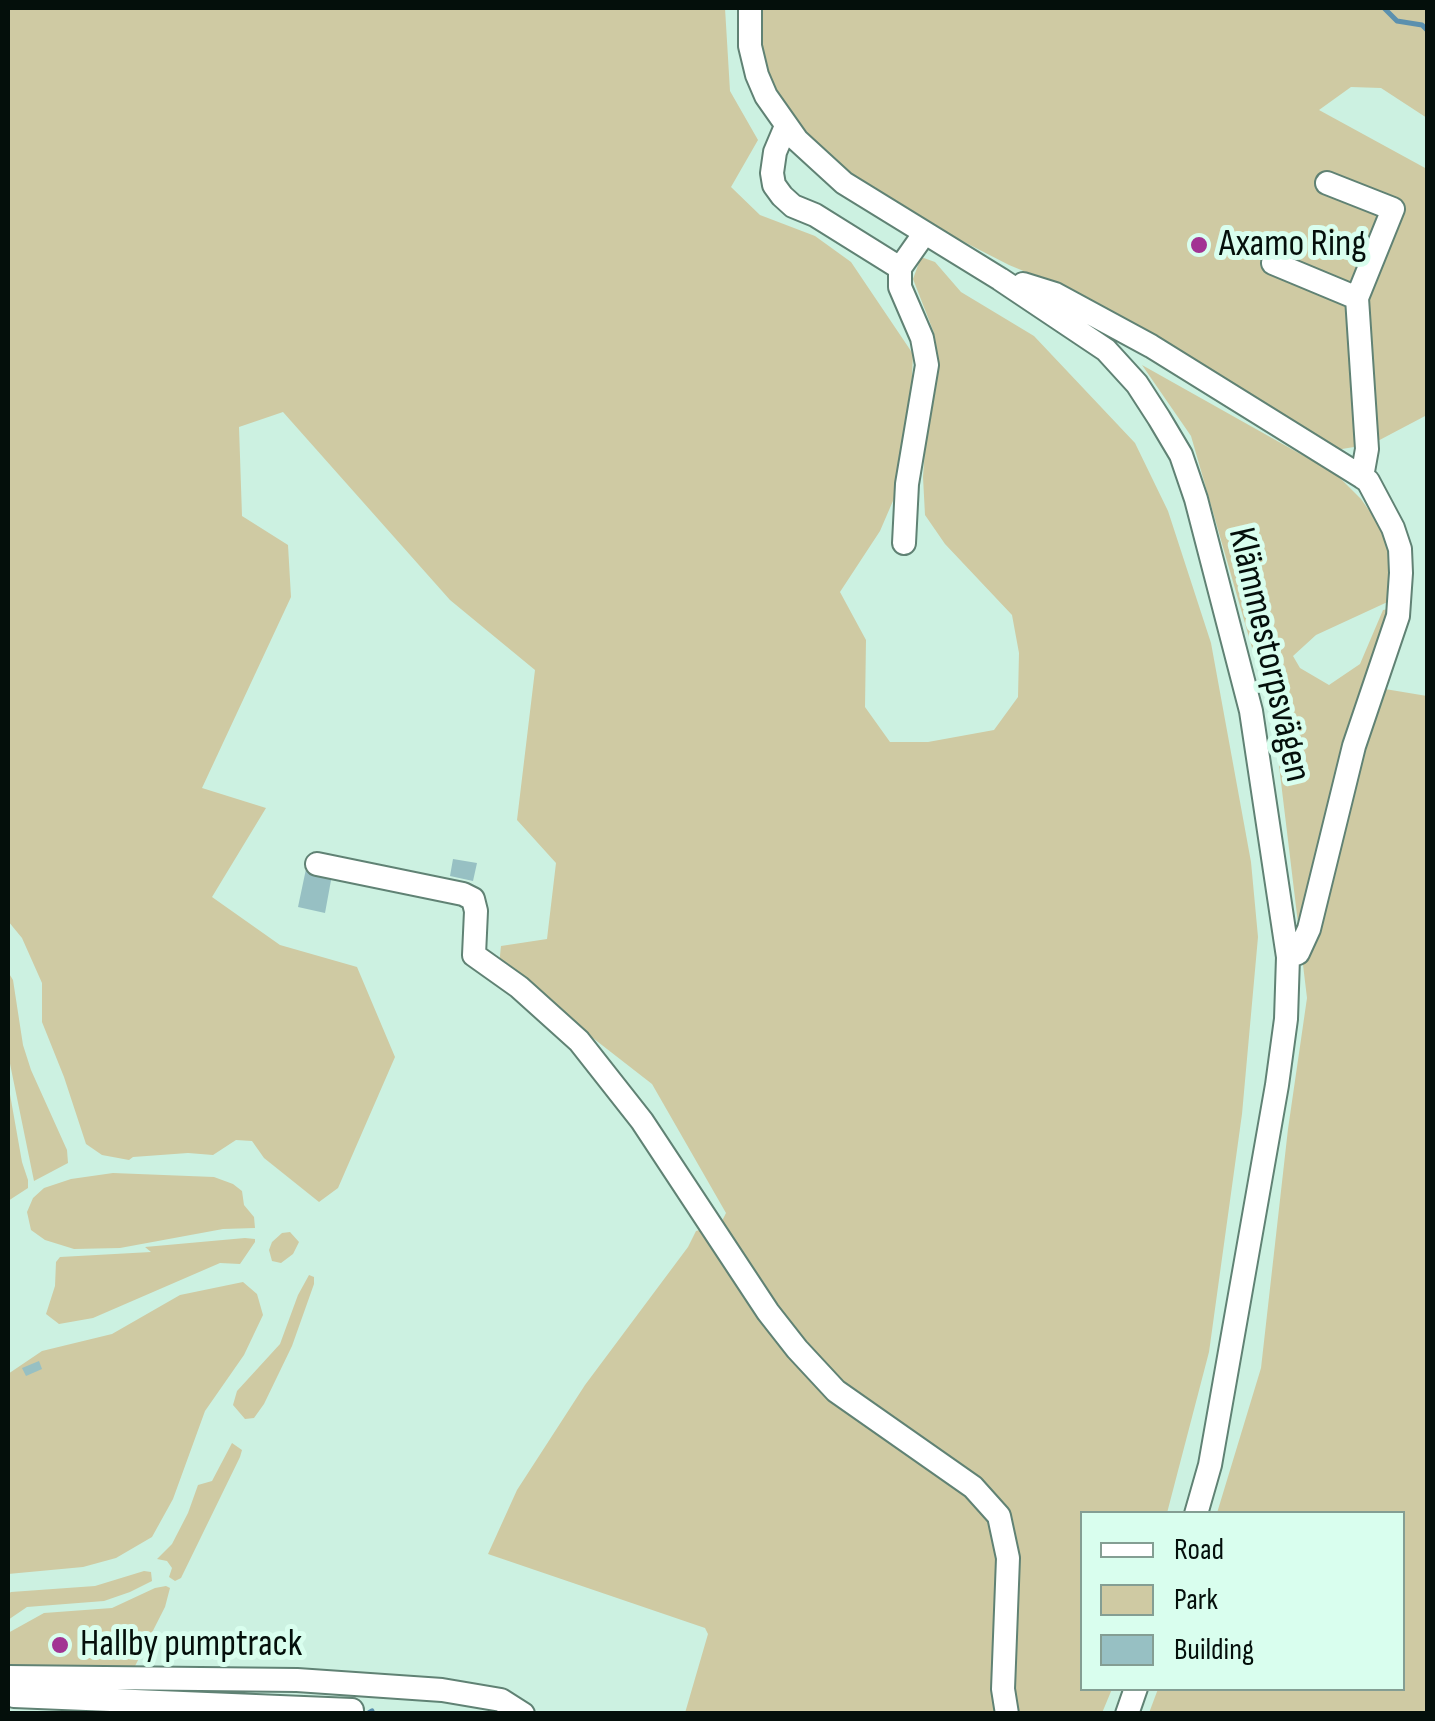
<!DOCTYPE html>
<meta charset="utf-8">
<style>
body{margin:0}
#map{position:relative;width:1435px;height:1721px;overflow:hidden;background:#ccf1e1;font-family:"Sofia Sans Condensed",sans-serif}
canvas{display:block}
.frame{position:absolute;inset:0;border:10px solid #040f0b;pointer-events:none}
.legend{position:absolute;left:1080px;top:1511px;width:325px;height:180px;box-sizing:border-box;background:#d9feee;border:2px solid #849e93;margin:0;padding:12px 18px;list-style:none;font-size:30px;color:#040f0b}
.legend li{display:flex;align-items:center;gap:20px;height:50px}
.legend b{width:50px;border:2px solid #849e93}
</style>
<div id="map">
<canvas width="1435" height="1721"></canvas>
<div class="frame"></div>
<ul class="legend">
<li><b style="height:12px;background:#fff"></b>Road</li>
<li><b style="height:28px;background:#cfcaa3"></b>Park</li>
<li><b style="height:28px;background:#97c0c3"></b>Building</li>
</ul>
</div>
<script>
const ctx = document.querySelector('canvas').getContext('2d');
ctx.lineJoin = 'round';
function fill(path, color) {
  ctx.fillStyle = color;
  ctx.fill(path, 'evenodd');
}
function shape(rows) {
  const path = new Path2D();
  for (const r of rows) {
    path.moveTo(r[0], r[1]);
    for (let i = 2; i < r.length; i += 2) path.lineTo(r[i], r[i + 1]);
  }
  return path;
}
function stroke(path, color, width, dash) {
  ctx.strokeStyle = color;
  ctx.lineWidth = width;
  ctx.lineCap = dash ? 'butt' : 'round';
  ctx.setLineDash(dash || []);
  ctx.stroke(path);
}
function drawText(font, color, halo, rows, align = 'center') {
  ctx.font = font + ' "Sofia Sans Condensed",sans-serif';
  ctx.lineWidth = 10;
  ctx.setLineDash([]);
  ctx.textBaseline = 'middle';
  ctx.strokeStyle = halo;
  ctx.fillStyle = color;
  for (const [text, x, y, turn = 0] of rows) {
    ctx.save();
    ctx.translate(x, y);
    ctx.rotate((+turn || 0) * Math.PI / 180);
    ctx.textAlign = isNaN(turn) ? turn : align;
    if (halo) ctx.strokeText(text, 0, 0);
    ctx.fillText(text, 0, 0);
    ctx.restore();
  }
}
fill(shape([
 [8,8,725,8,730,91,758,140,731,187,760,215,815,236,851,262,913,354,908,466,880,531,840,592,866,640,865,707,890,742,928,742,994,730,1018,697,1019,653,1012,615,945,544,925,515,923,477,927,419,937,375,934,333,913,279,921,257,935,262,961,292,1034,336,1135,443,1168,511,1211,643,1251,862,1258,937,1242,1114,1209,1352,1167,1513,1082,1514,1082,1688,1112,1689,1102,1713,685,1713,708,1634,705,1628,488,1554,517,1490,585,1385,688,1247,696,1231,720,1225,726,1213,652,1084,499,965,501,946,547,939,556,863,517,820,535,670,450,600,283,412,239,427,242,516,288,545,291,597,202,788,266,808,212,897,280,945,357,967,395,1057,338,1188,319,1202,264,1158,252,1141,236,1140,213,1155,188,1153,133,1157,129,1160,102,1155,86,1144,64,1077,42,1022,42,983,22,938,8,921],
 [758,8,1427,8,1427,118,1381,88,1351,87,1319,110,1427,169,1427,415,1372,444,1336,450,1060,286,1009,265,931,225,854,178,792,122,761,72],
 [1142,365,1336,474,1361,499,1390,540,1394,599,1316,635,1293,656,1300,668,1329,685,1360,664,1383,610,1394,608,1367,686,1427,696,1427,1713,1149,1713,1158,1689,1402,1688,1402,1514,1217,1513,1261,1368,1288,1129,1307,998,1274,724,1191,436],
 [8,972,13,980,23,1045,31,1070,67,1150,68,1163,34,1181,8,1054],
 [8,1083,22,1162,28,1180,28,1188,8,1201],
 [113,1173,214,1177,233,1184,242,1191,244,1205,254,1217,255,1228,223,1229,120,1248,74,1249,45,1240,31,1230,27,1212,33,1198,44,1188,71,1179],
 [290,1232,299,1242,293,1254,281,1263,272,1261,269,1250,272,1242,282,1233],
 [245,1238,255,1239,255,1242,240,1264,220,1263,93,1318,59,1324,46,1314,55,1286,56,1262,60,1257,151,1252,145,1247],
 [309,1275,314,1277,314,1284,292,1346,264,1404,254,1418,245,1419,233,1405,237,1391,280,1344,298,1295],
 [243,1282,257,1294,263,1315,244,1355,205,1411,173,1499,152,1537,116,1558,83,1567,8,1574,8,1374,42,1351,112,1334,180,1295],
 [232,1443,242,1450,240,1457,181,1578,175,1581,169,1577,172,1568,167,1561,157,1559,172,1544,188,1513,198,1485,212,1481],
 [144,1571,151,1572,152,1581,130,1592,104,1601,27,1607,8,1620,8,1594,11,1592,95,1586],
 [166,1586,170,1588,165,1607,133,1670,8,1668,8,1633,44,1613,112,1608,155,1588]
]), '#cfcaa3');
stroke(shape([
 [1384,8,1397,21,1422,25,1428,31],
 [367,1714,372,1711]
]), '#5b90ae', 5);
fill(shape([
 [453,859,477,863,473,881,450,876],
 [306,869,332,875,325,913,298,907],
 [39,1361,42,1369,26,1376,22,1368]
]), '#97c0c3');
const minor = shape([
 [750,8,750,46,757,75,766,96,797,140,844,183,1000,279,1106,350,1137,384,1159,418,1181,455,1196,499,1251,711,1288,957,1286,1019,1277,1085,1210,1465,1196,1514],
 [786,126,775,152,772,173,774,185,782,196,793,206,815,215,900,268],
 [1327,183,1393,209,1357,298,1367,449,1362,477],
 [1273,263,1357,298],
 [1023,284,1055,294,1151,346,1362,477,1368,481,1393,528,1400,549,1401,573,1398,616,1354,746,1309,929,1298,953,1288,957],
 [904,543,907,484,927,365,922,338,900,287,900,268,924,234],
 [317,864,463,894,473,899,476,911,474,955,519,987,579,1041,642,1121,768,1312,797,1349,836,1391,973,1487,999,1516,1008,1558,1003,1689,1007,1714],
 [8,1677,297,1680,442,1690,501,1700,523,1714],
 [14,1696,352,1710],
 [1127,1714,1136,1688]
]);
stroke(minor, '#608274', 26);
stroke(minor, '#fff', 22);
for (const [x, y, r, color] of [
 [1199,245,10,"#a23493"],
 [60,1645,10,"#a23493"]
]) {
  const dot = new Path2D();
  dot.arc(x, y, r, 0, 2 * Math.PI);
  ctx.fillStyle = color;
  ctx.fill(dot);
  stroke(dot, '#d9feee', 4);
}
drawText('38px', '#040f0b', '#d9feee', [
 ["Axamo Ring",1219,245],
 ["Hallby pumptrack",80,1645]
], 'left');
drawText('38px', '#040f0b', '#d9feee', [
 ["Klämmestorpsvägen",1268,655,77]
]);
</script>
